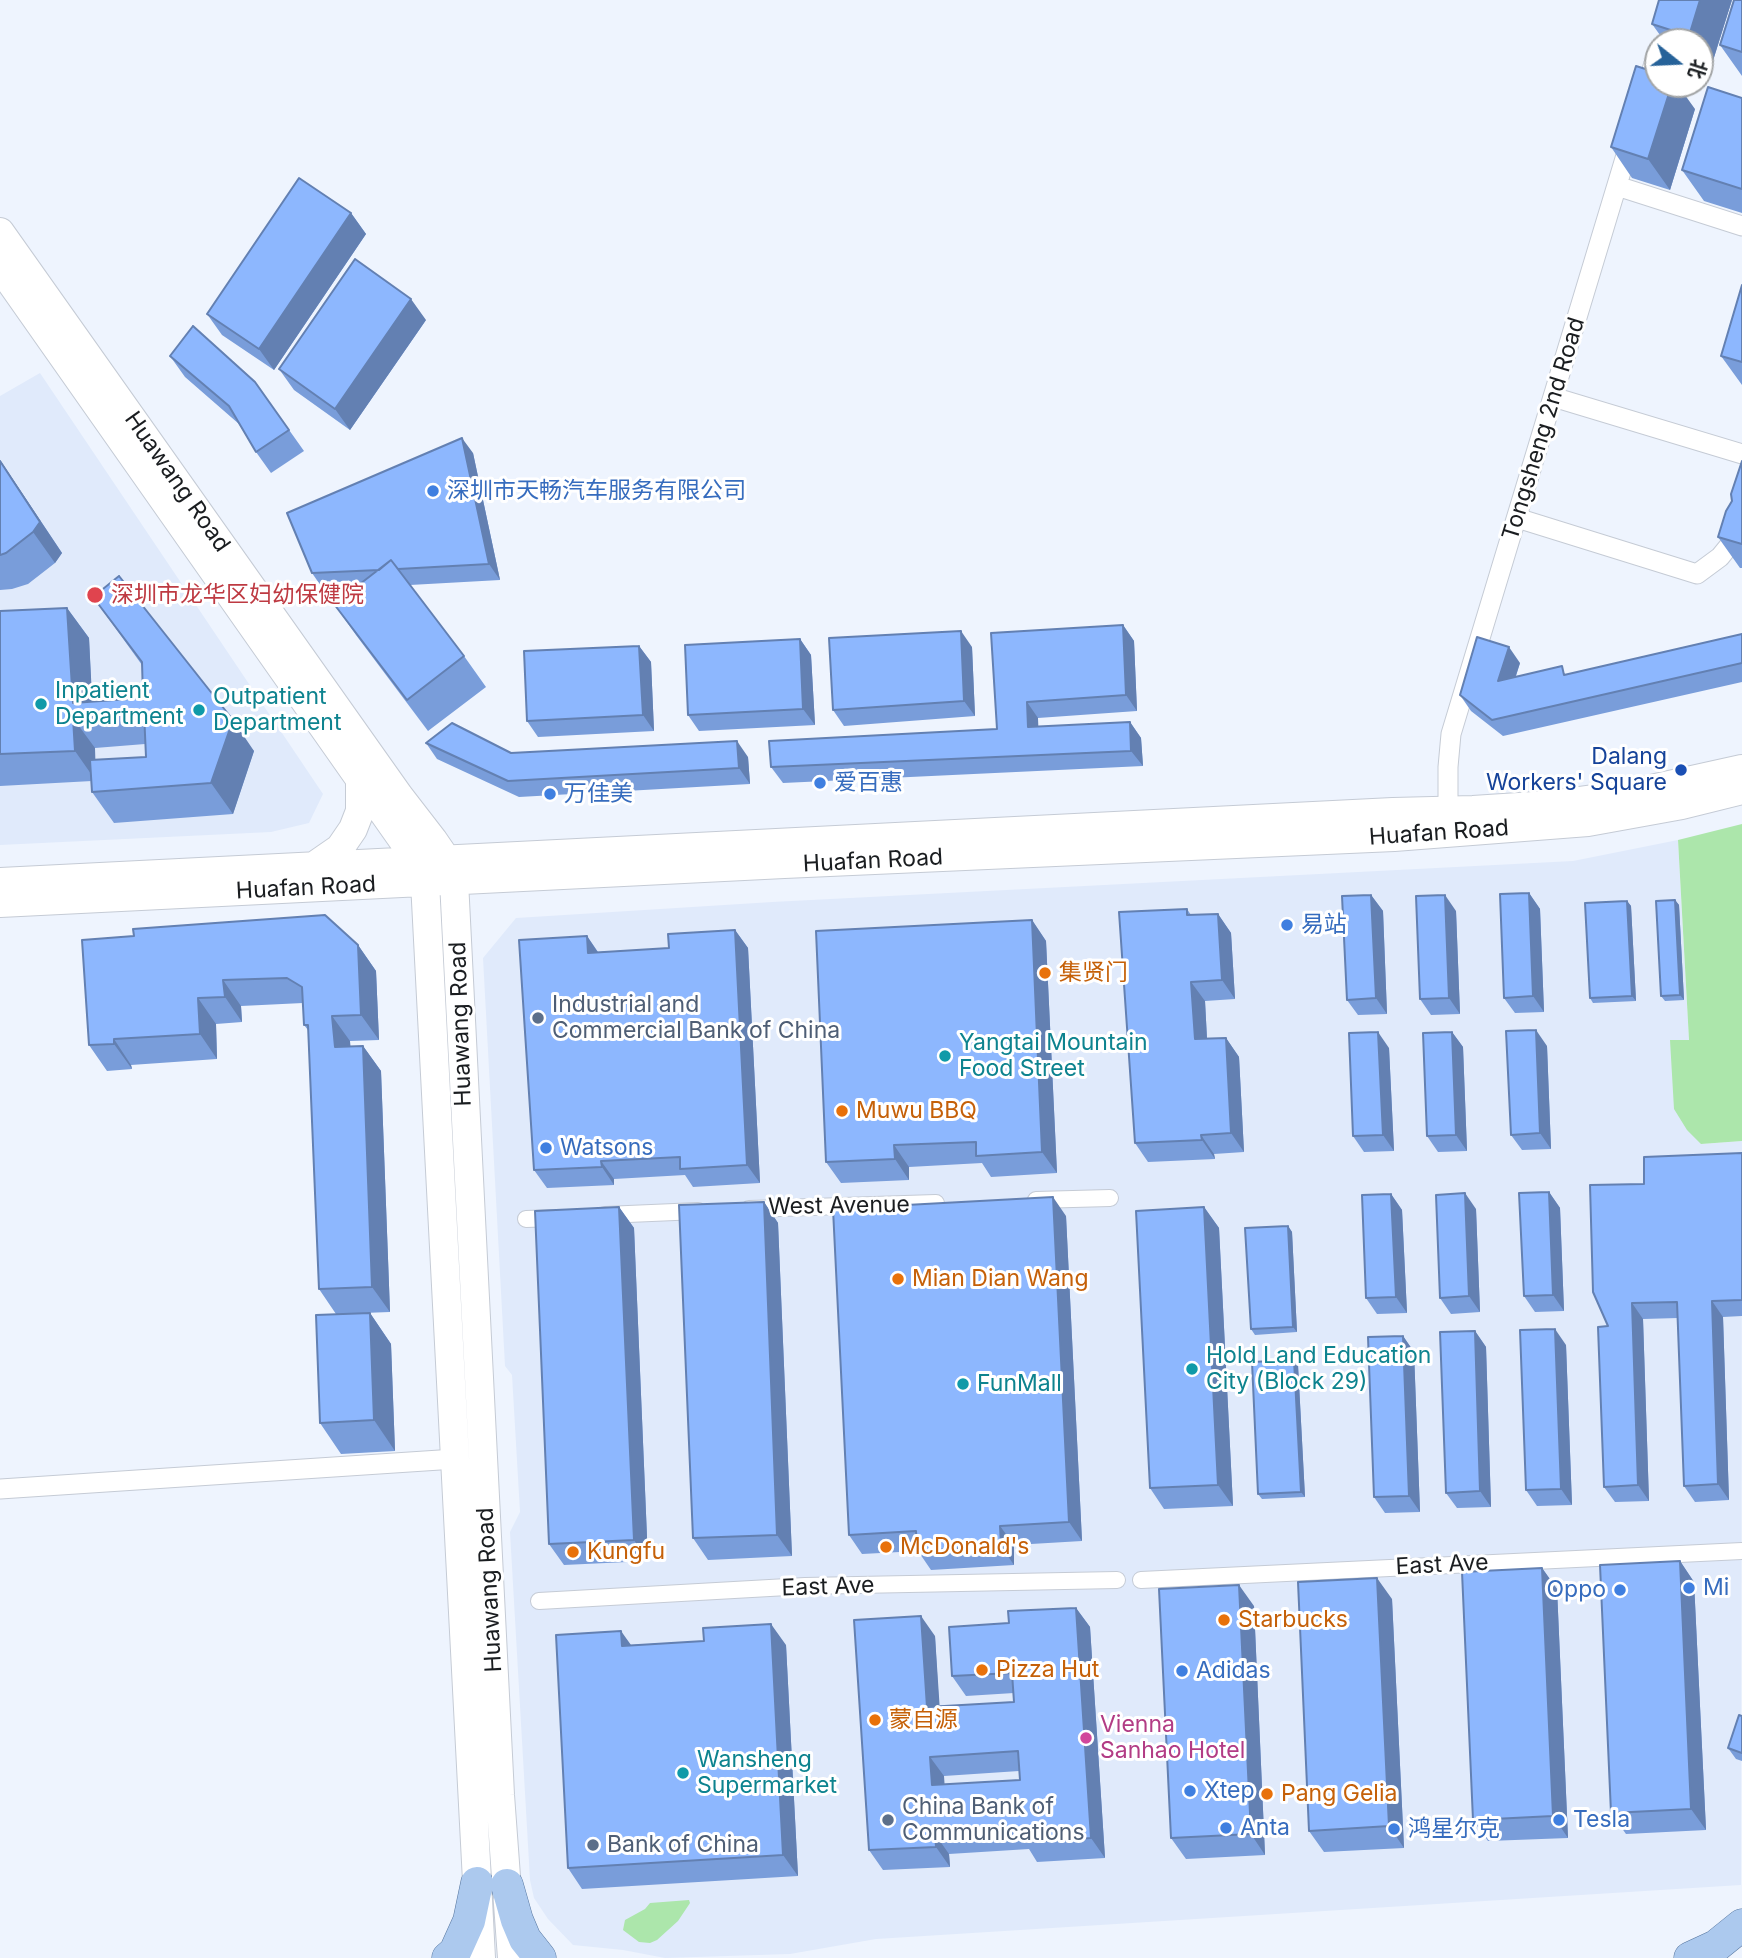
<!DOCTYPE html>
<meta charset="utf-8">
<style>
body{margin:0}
#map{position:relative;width:1742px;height:1958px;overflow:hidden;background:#eef4fe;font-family:Inter,"Noto Sans SC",sans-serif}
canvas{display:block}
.north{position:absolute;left:1644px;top:28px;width:70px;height:70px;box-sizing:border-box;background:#fff;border:2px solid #a3a5a6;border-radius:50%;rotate:108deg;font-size:19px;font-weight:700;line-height:28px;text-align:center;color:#1a1d20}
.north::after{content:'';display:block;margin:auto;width:24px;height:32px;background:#266299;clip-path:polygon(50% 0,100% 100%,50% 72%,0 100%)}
</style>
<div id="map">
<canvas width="1742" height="1958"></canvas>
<div class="north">北</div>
</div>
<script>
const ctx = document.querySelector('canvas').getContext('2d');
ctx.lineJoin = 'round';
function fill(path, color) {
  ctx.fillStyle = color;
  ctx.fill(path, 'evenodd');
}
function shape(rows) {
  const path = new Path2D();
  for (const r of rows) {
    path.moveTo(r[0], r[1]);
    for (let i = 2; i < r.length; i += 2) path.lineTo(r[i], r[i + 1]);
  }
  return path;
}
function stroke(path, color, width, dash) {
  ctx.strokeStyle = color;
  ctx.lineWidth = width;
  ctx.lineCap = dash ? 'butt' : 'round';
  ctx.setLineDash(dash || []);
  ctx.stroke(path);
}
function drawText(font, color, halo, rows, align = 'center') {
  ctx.font = font + ' Inter,"Noto Sans SC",sans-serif';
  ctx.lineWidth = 6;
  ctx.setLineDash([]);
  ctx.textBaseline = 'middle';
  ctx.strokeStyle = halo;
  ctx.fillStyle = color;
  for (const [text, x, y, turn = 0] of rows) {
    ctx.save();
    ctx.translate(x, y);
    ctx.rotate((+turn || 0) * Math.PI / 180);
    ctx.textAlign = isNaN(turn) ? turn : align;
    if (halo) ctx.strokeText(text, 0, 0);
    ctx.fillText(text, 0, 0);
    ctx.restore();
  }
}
fill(shape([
 [40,373,323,794,309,823,271,832,0,845,0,396],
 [1678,840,1689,1041,1671,1041,1701,1144,1742,1141,1741,1885,876,1939,790,1954,665,1958,623,1950,573,1945,548,1919,534,1898,530,1880,510,1532,520,1512,512,1375,505,1366,483,958,516,918,772,902,1573,861]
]), '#e0eafb');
fill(shape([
 [1742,824,1742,1141,1701,1144,1687,1130,1674,1109,1670,1040,1689,1040,1678,840],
 [689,1900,690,1903,678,1921,657,1940,650,1943,639,1942,623,1930,625,1920,645,1909,650,1903]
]), '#ace6ab');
const pedestrian = shape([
 [1036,1200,1110,1198],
 [749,1209,936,1203],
 [605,1215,698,1211],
 [526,1219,555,1218],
 [1141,1580,1742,1551],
 [539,1601,805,1586,1117,1580]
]);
const minor = shape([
 [1644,96,1658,50],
 [1617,186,1742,226],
 [1553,397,1742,454],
 [1517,518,1697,574,1720,557,1742,530],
 [1448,811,1448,767,1451,734,1630,142],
 [0,1489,455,1459]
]);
const secondary = shape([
 [0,232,399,796,433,840,446,859,454,881,500,1795,512,1958],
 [0,267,404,842,416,861,425,882,481,1958],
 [314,866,340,848,353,829,360,811,360,780],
 [0,882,1393,812,1473,810,1550,805,1629,794,1742,769],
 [0,903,784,864,1394,837,1588,822,1682,805,1742,790]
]);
const primary = shape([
 [507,1885,517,1920,525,1939,540,1958],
 [448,1958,455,1952,469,1921,477,1883],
 [1690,1958,1716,1946,1742,1925]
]);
stroke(pedestrian, '#c5cbd5', 18);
stroke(minor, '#c5cbd5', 21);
stroke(secondary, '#c5cbd5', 30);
stroke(primary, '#55759e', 33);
stroke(pedestrian, '#fff', 16);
stroke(minor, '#fff', 19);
stroke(secondary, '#fff', 28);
stroke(primary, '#acc9ee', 32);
fill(shape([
 [1732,0,1711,67,1700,63,1700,42,1665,42,1652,24],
 [1742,0,1742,76,1720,45],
 [1742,98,1742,213,1704,201,1682,170],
 [1695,109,1670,190,1632,178,1611,147],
 [351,213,366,234,274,370,222,335,207,314],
 [1742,285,1742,385,1721,356],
 [426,320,350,430,294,390,279,369],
 [170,356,255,382,304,451,271,473,256,452,239,424,185,377],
 [473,453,500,580,410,585,464,656,486,687,428,731,356,635,334,604,356,587,323,589,312,573],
 [0,460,62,553,55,563,28,584,12,589,0,590],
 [1742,461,1742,568,1740,568,1718,537,1732,501],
 [93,597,254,751,233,814,114,823,92,792,92,781,0,786,0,611,67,608,89,638,92,702,143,698,142,665],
 [145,744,146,757,95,760,95,748],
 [1123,625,1134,641,1137,711,1038,718,1038,727,1130,722,1141,738,1143,766,783,783,771,767,997,729,991,633],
 [1742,634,1742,682,1503,736,1471,711,1460,695,1520,663,1516,676,1568,674],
 [800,639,811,655,815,725,699,731,688,715],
 [639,646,651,662,654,731,538,737,527,721],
 [972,647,975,716,844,726,833,710],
 [426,743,511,753,748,757,750,784,519,797,437,759],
 [1529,893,1540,909,1544,1012,1515,1013,1504,998],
 [1371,895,1383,911,1387,1014,1358,1015,1347,1000],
 [1675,900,1679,905,1684,1000,1665,1001,1661,996],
 [1627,901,1631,906,1636,1001,1593,1003,1590,998],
 [1187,909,1191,915,1218,914,1231,933,1235,999,1205,1001,1207,1039,1226,1038,1239,1057,1244,1152,1214,1154,1215,1159,1148,1162,1135,1143],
 [1456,911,1460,1014,1431,1015,1420,999],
 [1032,920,1046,941,1057,1173,991,1177,982,1163,909,1167,909,1180,841,1183,826,1162],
 [735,930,748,948,760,1183,693,1187,685,1175,614,1179,614,1185,547,1188,534,1170,587,936,598,952,669,948],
 [82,940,358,945,376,971,379,1040,350,1041,350,1046,363,1046,381,1071,390,1312,336,1314,319,1289,308,1030,304,1025,303,1003,241,1006,242,1022,216,1024,217,1059,131,1065,132,1069,107,1071,89,1045],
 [1452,1032,1463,1047,1467,1151,1438,1152,1427,1136],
 [1547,1046,1551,1149,1522,1150,1511,1135],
 [1389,1048,1394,1151,1364,1152,1353,1136],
 [1742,1153,1742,1316,1723,1317,1729,1500,1695,1502,1684,1486,1678,1318,1643,1319,1649,1501,1615,1502,1604,1487,1608,1326,1644,1184],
 [1549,1192,1560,1208,1564,1311,1535,1312,1524,1296],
 [1391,1194,1402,1210,1407,1313,1377,1314,1366,1298],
 [764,1202,778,1223,792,1556,708,1560,693,1538],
 [619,1207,634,1228,648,1561,564,1565,549,1544],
 [1204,1207,1219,1228,1233,1506,1164,1509,1150,1488],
 [1476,1209,1480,1312,1451,1314,1440,1298],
 [1066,1216,1082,1541,1014,1545,1014,1565,931,1570,918,1551,862,1554,849,1535],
 [1288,1226,1292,1232,1297,1332,1255,1335,1251,1329],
 [370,1313,391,1344,395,1451,341,1454,320,1423],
 [1475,1331,1486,1347,1491,1507,1457,1508,1446,1493],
 [1403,1336,1414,1352,1420,1512,1385,1513,1374,1497],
 [1566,1345,1572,1505,1537,1506,1526,1490],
 [1298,1365,1305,1497,1262,1499,1258,1494],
 [1680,1561,1694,1582,1706,1830,1626,1834,1611,1813],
 [1542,1568,1557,1589,1568,1838,1488,1841,1473,1820],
 [1392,1599,1404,1848,1324,1852,1309,1831],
 [1254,1606,1265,1855,1186,1859,1171,1838],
 [1076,1608,1090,1627,1105,1858,1037,1862,1029,1849,949,1854,950,1867,883,1870,869,1850,935,1636,939,1706,1014,1702,1014,1693,966,1696,952,1676,1009,1623],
 [1019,1771,1020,1780,944,1784,944,1776],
 [704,1641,786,1645,798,1876,582,1889,568,1868,631,1645],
 [1742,1716,1742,1761,1736,1759,1728,1748]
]), '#799dda');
fill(shape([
 [1700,0,1732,0,1711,67,1700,51,1700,42,1694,42,1689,36],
 [1672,84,1677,84,1695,109,1670,190,1648,159],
 [351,213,366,234,274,370,259,349],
 [411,299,426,320,350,430,335,409],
 [462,438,473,453,500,580,489,564],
 [0,460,62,553,55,563,33,532],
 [67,608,89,638,93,716,73,703],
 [1123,625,1134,641,1137,711,1126,695],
 [961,631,972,647,975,716,964,701],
 [800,639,811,655,815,725,803,709],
 [639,646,651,662,654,731,643,715],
 [1509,647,1520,663,1509,696,1498,681],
 [1027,702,1038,718,1039,743,1028,727],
 [73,718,95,748,96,781,75,751],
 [233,720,254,751,233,814,211,783],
 [1130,722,1141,738,1143,766,1131,751],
 [737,741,748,757,750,784,739,768],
 [1529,893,1540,909,1544,1012,1533,996],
 [1371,895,1383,911,1387,1014,1376,998],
 [1445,895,1456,911,1460,1014,1449,998],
 [1675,900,1679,905,1684,1000,1680,995],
 [1627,901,1631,906,1636,1001,1632,996],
 [1218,914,1231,933,1235,999,1222,980],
 [1032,920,1046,941,1057,1173,1042,1152],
 [735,930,748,948,760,1183,747,1165],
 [587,936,599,954,588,953],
 [358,945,376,971,379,1040,361,1015],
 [223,980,241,1006,242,1022,225,997],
 [1191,982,1205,1001,1208,1058,1195,1039],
 [198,998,216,1024,217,1059,200,1034],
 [332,1016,350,1041,353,1072,335,1047],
 [1536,1030,1547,1046,1551,1149,1540,1133],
 [1378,1032,1389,1048,1394,1151,1383,1135],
 [1452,1032,1463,1047,1467,1151,1456,1135],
 [1226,1038,1239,1057,1244,1152,1231,1133],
 [114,1039,131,1065,132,1069,114,1044],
 [363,1046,381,1071,390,1312,372,1287],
 [1201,1135,1214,1154,1215,1159,1202,1140],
 [894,1145,909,1167,909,1180,895,1159],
 [601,1161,614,1179,614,1185,602,1167],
 [1549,1192,1560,1208,1564,1311,1553,1295],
 [1465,1193,1476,1209,1480,1312,1469,1296],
 [1391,1194,1402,1210,1407,1313,1396,1297],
 [1053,1197,1066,1216,1082,1541,1069,1522],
 [764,1202,778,1223,792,1556,777,1535],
 [619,1207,634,1228,648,1561,634,1540],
 [1204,1207,1219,1228,1233,1506,1218,1485],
 [1288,1226,1292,1232,1297,1332,1293,1327],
 [1712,1301,1723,1317,1729,1500,1718,1484],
 [1632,1303,1643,1319,1649,1501,1638,1485],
 [370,1313,391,1344,395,1451,374,1420],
 [1555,1329,1566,1345,1572,1505,1561,1489],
 [1475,1331,1486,1347,1491,1507,1480,1491],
 [1403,1336,1414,1352,1420,1512,1409,1496],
 [1294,1360,1298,1365,1305,1497,1301,1492],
 [1000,1526,1014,1545,1014,1565,1001,1546],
 [1680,1561,1694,1582,1706,1830,1691,1809],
 [1542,1568,1557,1589,1568,1838,1553,1816],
 [1377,1578,1392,1599,1404,1848,1389,1826],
 [1239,1585,1254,1606,1265,1855,1251,1834],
 [1076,1608,1090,1627,1105,1858,1091,1838],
 [921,1616,935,1636,941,1727,927,1707],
 [771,1624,786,1645,798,1876,783,1855],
 [621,1631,636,1652,622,1646],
 [930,1757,944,1776,946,1805,932,1785],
 [935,1834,949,1854,950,1867,936,1847]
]), '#6380b2');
const building = shape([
 [1659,0,1700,0,1689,36,1652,24,1659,0],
 [1734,0,1742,0,1742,52,1720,45,1734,0],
 [1636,66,1658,73,1658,84,1672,84,1648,159,1611,147,1636,66],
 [1708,87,1742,98,1742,189,1682,170,1708,87],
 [299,178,351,213,259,349,207,314,299,178],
 [355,259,411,299,335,409,279,369,355,259],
 [1742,285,1742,362,1721,356,1742,285],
 [193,326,255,382,289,430,256,452,229,406,170,356,193,326],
 [462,438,489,564,398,569,391,560,379,570,312,573,287,513,462,438],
 [0,461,40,522,33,532,6,553,0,555,0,461],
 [1742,461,1742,544,1718,537,1726,511,1732,501,1731,494,1742,461],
 [391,560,464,656,407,700,334,604,391,560],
 [119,576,233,720,211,783,92,792,90,760,146,757,144,712,73,718,75,751,0,754,0,611,67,608,73,703,143,698,142,662,93,597,119,576],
 [1123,625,1126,695,1027,702,1028,727,1130,722,1131,751,771,767,769,741,997,729,991,633,1123,625],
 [961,631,964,701,833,710,829,638,961,631],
 [1742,634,1742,663,1492,720,1460,695,1477,637,1509,647,1498,681,1562,666,1564,675,1742,634],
 [800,639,803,709,688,715,685,645,800,639],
 [639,646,643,715,527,721,524,651,639,646],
 [452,723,511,753,737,741,739,768,508,781,426,743,452,723],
 [1529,893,1533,996,1504,998,1500,894,1529,893],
 [1371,895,1376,998,1347,1000,1342,896,1371,895],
 [1445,895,1449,998,1420,999,1416,896,1445,895],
 [1675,900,1680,995,1661,996,1656,901,1675,900],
 [1627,901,1632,996,1590,998,1585,903,1627,901],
 [1187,909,1187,915,1218,914,1222,980,1191,982,1195,1039,1226,1038,1231,1133,1201,1135,1202,1140,1135,1143,1119,912,1187,909],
 [325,915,358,945,361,1015,332,1016,335,1047,363,1046,372,1287,319,1289,308,1025,304,1025,302,987,287,978,223,980,225,997,198,998,200,1034,114,1039,114,1044,89,1045,82,940,134,936,133,929,325,915],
 [1032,920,1042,1152,976,1156,976,1142,894,1145,895,1159,826,1162,816,931,1032,920],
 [735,930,747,1165,680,1169,680,1157,601,1161,602,1167,534,1170,519,940,587,936,588,953,669,948,668,934,735,930],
 [1536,1030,1540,1133,1511,1135,1506,1031,1536,1030],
 [1378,1032,1383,1135,1353,1136,1349,1033,1378,1032],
 [1452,1032,1456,1135,1427,1136,1423,1033,1452,1032],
 [1742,1153,1742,1300,1712,1301,1718,1484,1684,1486,1677,1302,1632,1303,1638,1485,1604,1487,1598,1327,1608,1326,1593,1292,1590,1185,1644,1184,1644,1157,1742,1153],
 [1549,1192,1553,1295,1524,1296,1519,1193,1549,1192],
 [1465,1193,1469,1296,1440,1298,1436,1195,1465,1193],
 [1391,1194,1396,1297,1366,1298,1362,1195,1391,1194],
 [1053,1197,1069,1522,1000,1526,1001,1546,917,1551,916,1531,849,1535,833,1209,1053,1197],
 [764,1202,777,1535,693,1538,679,1205,764,1202],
 [619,1207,634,1540,549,1544,535,1211,619,1207],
 [1204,1207,1218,1485,1150,1488,1136,1211,1204,1207],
 [1288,1226,1293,1327,1251,1329,1245,1228,1288,1226],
 [370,1313,374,1420,320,1423,316,1315,370,1313],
 [1555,1329,1561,1489,1526,1490,1520,1330,1555,1329],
 [1475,1331,1480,1491,1446,1493,1440,1332,1475,1331],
 [1403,1336,1409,1496,1374,1497,1368,1337,1403,1336],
 [1294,1360,1301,1492,1258,1494,1252,1362,1294,1360],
 [1680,1561,1691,1809,1611,1813,1600,1565,1680,1561],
 [1542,1568,1553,1816,1473,1820,1462,1572,1542,1568],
 [1377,1578,1389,1826,1309,1831,1298,1582,1377,1578],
 [1239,1585,1251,1834,1171,1838,1159,1589,1239,1585],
 [1076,1608,1091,1838,1024,1842,1023,1829,935,1834,936,1847,869,1850,854,1620,921,1616,927,1707,1014,1702,1012,1673,952,1676,949,1627,1009,1623,1008,1611,1076,1608],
 [1018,1751,1020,1780,932,1785,930,1757,1018,1751],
 [771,1624,783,1855,568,1868,556,1635,621,1631,622,1646,704,1641,703,1628,771,1624],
 [1739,1715,1742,1716,1742,1753,1728,1748,1739,1715]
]);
fill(building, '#8db7fe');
stroke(building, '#6380b2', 2);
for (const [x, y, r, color] of [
 [433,491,7,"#3f7fe0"],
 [95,595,9,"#e0444e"],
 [41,704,7,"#0f9aa8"],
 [199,710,7,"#0f9aa8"],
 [1681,770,7,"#1a4fb4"],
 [820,783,7,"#3f7fe0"],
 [550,794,7,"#3f7fe0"],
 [1287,925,7,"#3f7fe0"],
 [1045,973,7,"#e8710a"],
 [538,1018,7,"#5c6f8a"],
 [945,1056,7,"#0f9aa8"],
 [842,1111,7,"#e8710a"],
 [546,1148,7,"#3f7fe0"],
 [898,1279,7,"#e8710a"],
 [1192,1369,7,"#0f9aa8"],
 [963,1384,7,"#0f9aa8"],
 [886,1547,7,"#e8710a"],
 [573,1552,7,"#e8710a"],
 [1689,1588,7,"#3f7fe0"],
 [1620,1590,7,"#3f7fe0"],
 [1224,1620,7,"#e8710a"],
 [982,1670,7,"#e8710a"],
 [1182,1671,7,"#3f7fe0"],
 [875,1720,7,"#e8710a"],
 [1086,1738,7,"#d1479c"],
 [683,1773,7,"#0f9aa8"],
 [1190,1791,7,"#3f7fe0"],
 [1267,1794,7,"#e8710a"],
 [888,1820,7,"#5c6f8a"],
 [1559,1820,7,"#3f7fe0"],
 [1226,1828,7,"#3f7fe0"],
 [1394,1829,7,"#3f7fe0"],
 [593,1845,7,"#5c6f8a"]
]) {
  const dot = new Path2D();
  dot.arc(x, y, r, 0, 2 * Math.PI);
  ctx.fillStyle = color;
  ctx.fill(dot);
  stroke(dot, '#fff', 2.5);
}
drawText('23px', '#1a1d20', '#fff', [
 ["Tongsheng 2nd Road",1544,429,-73],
 ["Huawang Road",177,482,55],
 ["Huafan Road",1439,833,-4],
 ["Huafan Road",873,861,-3],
 ["Huafan Road",306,888,-3],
 ["Huawang Road",461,1024,-92],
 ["West Avenue",839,1206,-1],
 ["East Ave",1442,1565,-3],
 ["East Ave",828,1587,-2],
 ["Huawang Road",490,1590,-93]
]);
drawText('23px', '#366cbe', '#fff', [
 ["深圳市天畅汽车服务有限公司",447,491],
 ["爱百惠",834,783],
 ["万佳美",564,794],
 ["易站",1301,925],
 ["Watsons",560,1148],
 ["Mi",1703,1588],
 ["Oppo",1606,1590,"right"],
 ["Adidas",1196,1671],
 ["Xtep",1204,1791],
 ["Tesla",1573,1820],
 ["Anta",1240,1828],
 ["鸿星尔克",1408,1829]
], 'left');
drawText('23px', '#be3a42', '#fff', [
 ["深圳市龙华区妇幼保健院",111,595]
], 'left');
drawText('23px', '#0d838f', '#fff', [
 ["Inpatient",55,691],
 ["Department",55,717],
 ["Outpatient",213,697],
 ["Department",213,723],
 ["Yangtai Mountain",959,1043],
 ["Food Street",959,1069],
 ["Hold Land Education",1206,1356],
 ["City (Block 29)",1206,1382],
 ["FunMall",977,1384],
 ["Wansheng",697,1760],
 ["Supermarket",697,1786]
], 'left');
drawText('23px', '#164399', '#fff', [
 ["Dalang",1667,757],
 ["Workers' Square",1667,783]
], 'right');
drawText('23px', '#c56008', '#fff', [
 ["集贤门",1059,973],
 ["Muwu BBQ",856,1111],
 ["Mian Dian Wang",912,1279],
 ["McDonald's",900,1547],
 ["Kungfu",587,1552],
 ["Starbucks",1238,1620],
 ["Pizza Hut",996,1670],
 ["蒙自源",889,1720],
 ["Pang Gelia",1281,1794]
], 'left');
drawText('23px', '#4e5e75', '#fff', [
 ["Industrial and",552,1005],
 ["Commercial Bank of China",552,1031],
 ["China Bank of",902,1807],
 ["Communications",902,1833],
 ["Bank of China",607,1845]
], 'left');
drawText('23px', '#b23c85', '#fff', [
 ["Vienna",1100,1725],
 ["Sanhao Hotel",1100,1751]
], 'left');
</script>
